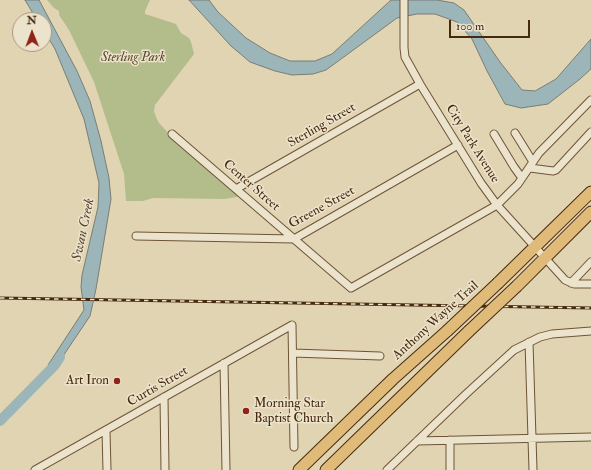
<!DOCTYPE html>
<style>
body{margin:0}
#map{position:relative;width:591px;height:470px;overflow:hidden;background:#e1d4b2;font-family:"IM FELL Double Pica",serif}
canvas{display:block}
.north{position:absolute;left:12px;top:12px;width:40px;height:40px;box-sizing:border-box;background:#ece3cd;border:1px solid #aa9981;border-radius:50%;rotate:359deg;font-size:11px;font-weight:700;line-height:16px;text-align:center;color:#462a0e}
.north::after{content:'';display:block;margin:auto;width:14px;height:18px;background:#8f2418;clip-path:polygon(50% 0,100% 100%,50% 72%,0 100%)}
.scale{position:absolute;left:449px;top:20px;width:81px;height:18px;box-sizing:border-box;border:2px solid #462a0e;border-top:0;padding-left:5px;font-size:12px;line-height:14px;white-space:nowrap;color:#462a0e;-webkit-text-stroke:3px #ece3cd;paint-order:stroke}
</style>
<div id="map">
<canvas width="591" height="470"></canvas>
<div class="north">N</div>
<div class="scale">100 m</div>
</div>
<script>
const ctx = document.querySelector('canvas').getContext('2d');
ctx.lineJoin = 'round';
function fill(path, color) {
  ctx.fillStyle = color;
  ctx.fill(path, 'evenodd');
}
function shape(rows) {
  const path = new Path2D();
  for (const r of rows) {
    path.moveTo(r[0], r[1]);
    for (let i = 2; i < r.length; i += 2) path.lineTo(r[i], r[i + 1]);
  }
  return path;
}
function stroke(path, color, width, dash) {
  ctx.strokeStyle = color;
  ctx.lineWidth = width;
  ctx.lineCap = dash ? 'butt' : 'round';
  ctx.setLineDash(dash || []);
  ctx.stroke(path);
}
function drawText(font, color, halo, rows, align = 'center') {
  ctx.font = font + ' "IM FELL Double Pica",serif';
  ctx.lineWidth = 3;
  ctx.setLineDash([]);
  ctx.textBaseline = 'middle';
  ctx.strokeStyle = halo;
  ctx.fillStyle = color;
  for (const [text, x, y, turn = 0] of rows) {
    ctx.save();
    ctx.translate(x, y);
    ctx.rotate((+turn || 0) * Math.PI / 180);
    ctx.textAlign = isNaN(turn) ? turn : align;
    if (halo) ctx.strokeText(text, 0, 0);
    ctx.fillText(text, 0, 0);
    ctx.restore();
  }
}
fill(shape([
 [47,0,150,0,145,11,145,14,176,24,181,33,189,38,191,42,194,54,155,105,154,111,156,117,159,123,173,138,241,195,237,197,224,199,153,198,143,201,126,201,124,174,94,82,69,30,59,15,59,11,54,8]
]), '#b3bd8c');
const water = shape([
 [25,0,39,0,77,71,90,101,101,141,109,178,111,199,96,289,90,316,55,368,48,365,84,310,81,287,82,275,98,207,99,183,84,119,55,49,44,31,44,20,37,20,25,0],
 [189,0,209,0,218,12,246,38,270,53,290,61,315,61,332,54,391,0,437,0,454,3,464,10,500,62,522,90,535,91,556,79,591,39,591,69,580,79,548,104,521,108,505,104,487,71,472,39,457,22,435,14,417,14,397,18,326,70,313,74,292,75,275,71,250,62,231,46,189,0]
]);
fill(water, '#9bb5b9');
stroke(water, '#797d75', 1);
stroke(shape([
 [0,421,55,365,60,357]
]), '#9bb5b9', 10);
const minor = shape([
 [404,0,404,48,405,57,420,84,481,183,497,205,565,280,574,284,591,284],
 [515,133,533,162],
 [172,134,351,288,497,205,518,184,539,153,591,100],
 [494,134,514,167,522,178],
 [530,168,553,171,556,170,591,132],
 [236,189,420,84],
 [136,236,294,239,458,145],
 [571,283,591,262],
 [529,342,533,470],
 [293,353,380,356],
 [224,363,226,470],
 [164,397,165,470],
 [106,430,107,470],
 [450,440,450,470],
 [417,441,591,437],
 [35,470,292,325,294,447],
 [387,470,466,394,514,350,540,337,552,334,591,331]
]);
const highway = shape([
 [498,283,591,192],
 [517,286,591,212],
 [299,470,393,379,447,331],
 [326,470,469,331]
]);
stroke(minor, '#6d5437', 9);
stroke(highway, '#462a0e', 13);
stroke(minor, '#ece3cd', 7);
stroke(highway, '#e0ba79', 11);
const rail = shape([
 [0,298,591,308]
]);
stroke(rail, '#462a0e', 3);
stroke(rail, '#ece3cd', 1.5, [4.5]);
const highwayBridge = shape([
 [447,331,498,283],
 [469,331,517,286]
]);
stroke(highwayBridge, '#462a0e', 13, []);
stroke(highwayBridge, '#e0ba79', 11);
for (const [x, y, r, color] of [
 [117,381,4,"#8f2418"],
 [246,411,4,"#8f2418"]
]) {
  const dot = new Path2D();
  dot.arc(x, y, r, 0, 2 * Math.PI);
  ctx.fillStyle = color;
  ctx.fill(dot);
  stroke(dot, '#ece3cd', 1.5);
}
drawText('italic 13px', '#5c4727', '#ece3cd', [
 ["Sterling Park",133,58]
]);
drawText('13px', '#462a0e', '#ece3cd', [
 ["Sterling Street",322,126,-30],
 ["City Park Avenue",472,144,58],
 ["Center Street",251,186,41],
 ["Greene Street",322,208,-29],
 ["Anthony Wayne Trail",436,321,-42],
 ["Curtis Street",158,387,-30]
]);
drawText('13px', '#462a0e', '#ece3cd', [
 ["Art Iron",109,381],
 ["Morning Star",254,404,"left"],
 ["Baptist Church",254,419,"left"]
], 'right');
drawText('italic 14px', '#574630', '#ece3cd', [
 ["Swan Creek",84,230,-78]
]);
</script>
